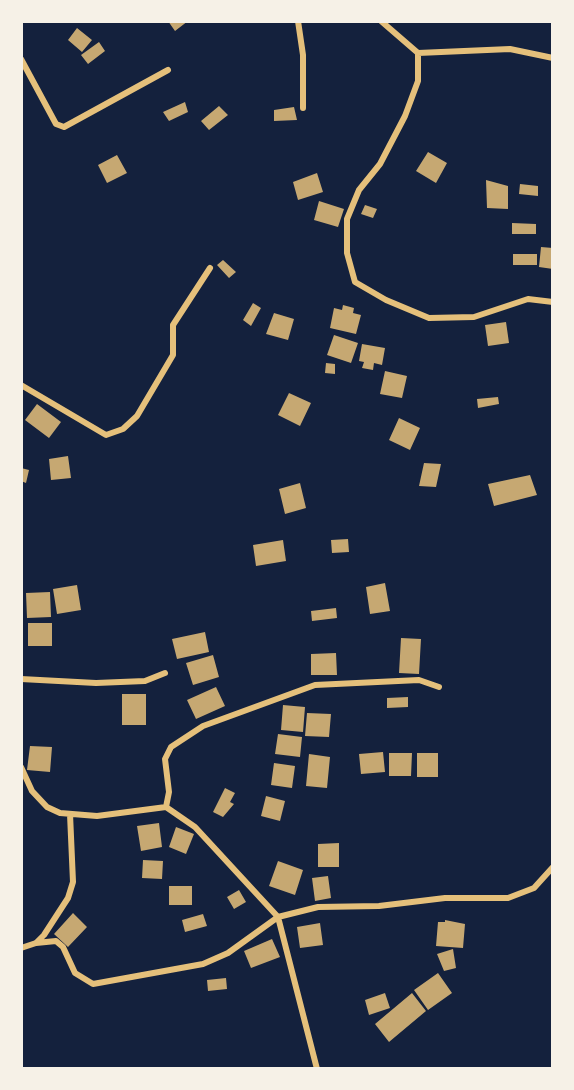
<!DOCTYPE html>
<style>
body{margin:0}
#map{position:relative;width:574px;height:1090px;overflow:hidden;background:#14213d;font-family:"Open Sans",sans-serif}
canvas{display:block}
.frame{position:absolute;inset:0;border:23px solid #f6f1e7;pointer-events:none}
</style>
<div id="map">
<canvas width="574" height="1090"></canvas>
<div class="frame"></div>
</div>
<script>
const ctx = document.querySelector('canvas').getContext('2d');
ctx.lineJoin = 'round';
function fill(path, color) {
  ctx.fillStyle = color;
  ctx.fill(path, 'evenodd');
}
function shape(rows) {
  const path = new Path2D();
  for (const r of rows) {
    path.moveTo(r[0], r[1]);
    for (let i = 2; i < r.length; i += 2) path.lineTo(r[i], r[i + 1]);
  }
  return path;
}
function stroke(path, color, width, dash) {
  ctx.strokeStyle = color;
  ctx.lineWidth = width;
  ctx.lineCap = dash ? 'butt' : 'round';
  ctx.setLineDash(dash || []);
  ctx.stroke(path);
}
fill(shape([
 [168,21,188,21,175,31],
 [77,28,92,40,82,52,68,40],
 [99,42,105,51,88,64,81,55],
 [185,102,188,112,169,121,163,112],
 [219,106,228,115,209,130,201,121],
 [294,107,297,120,274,121,274,110],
 [428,152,447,163,436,183,416,171],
 [117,155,127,173,107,183,98,165],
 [317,173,323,192,298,200,293,182],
 [486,180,508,186,508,209,487,208],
 [520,184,538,186,538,196,519,194],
 [319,201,344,209,338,227,314,220],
 [365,205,377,209,373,218,361,214],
 [512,223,536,224,536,234,512,234],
 [541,247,553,248,553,269,539,267],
 [513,254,537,254,537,265,513,265],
 [223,260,236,272,229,278,217,265],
 [253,303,261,308,251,326,243,320],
 [343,305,354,308,353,313,361,315,356,334,330,328,334,308,342,310],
 [274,313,294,319,288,340,266,334],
 [506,322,509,343,488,346,485,325],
 [334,335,358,343,351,363,327,355],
 [362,344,385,348,382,365,374,363,373,370,362,368,364,362,359,361],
 [326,363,335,364,335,374,325,373],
 [385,371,407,376,402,398,380,394],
 [289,393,311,403,300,426,278,415],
 [498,397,499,404,478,408,477,399],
 [37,404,61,422,49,438,25,420],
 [399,418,420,428,410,450,389,440],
 [68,456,71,478,51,480,49,459],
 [424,463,441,464,436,487,419,486],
 [21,468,29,470,26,483,21,481],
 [530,475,537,495,494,506,488,484],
 [300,483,306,508,285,514,279,489],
 [348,539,349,552,332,553,331,540],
 [283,540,286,561,256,566,253,545],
 [385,583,390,611,370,614,366,587],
 [77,585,81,610,57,614,53,589],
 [50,592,51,617,27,618,26,593],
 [336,608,337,618,312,621,311,611],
 [28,623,52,623,52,646,28,646],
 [205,632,209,652,177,659,172,639],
 [401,638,421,639,419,674,399,673],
 [336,653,337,675,311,675,311,654],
 [213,655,219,677,193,685,186,663],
 [216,687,225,706,196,719,187,700],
 [122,694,146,694,146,725,122,725],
 [408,697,408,707,387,708,387,698],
 [283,705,305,707,303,732,281,730],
 [307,713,331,714,329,737,305,736],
 [278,734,302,737,300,757,275,754],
 [30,746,52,747,50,772,27,770],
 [383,752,385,772,361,774,359,754],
 [389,753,412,753,411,776,389,776],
 [417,753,438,753,438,777,417,777],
 [309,754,330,757,327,788,306,786],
 [274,763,295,766,292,788,271,785],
 [225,788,235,793,230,802,234,804,223,817,213,812],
 [266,796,285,801,280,821,261,816],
 [159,823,162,847,141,851,137,826],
 [176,827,194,834,186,854,169,847],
 [339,843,339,867,318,867,318,844],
 [143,860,163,861,162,879,142,878],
 [278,861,303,870,295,895,269,886],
 [328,876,331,898,315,901,312,878],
 [169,886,192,886,192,905,169,905],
 [239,890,246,902,234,909,227,897],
 [73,913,87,927,68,947,54,934],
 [203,914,207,926,185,932,182,920],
 [445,920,465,924,463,948,436,946,438,922,445,922],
 [320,923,323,945,300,948,297,927],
 [272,939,280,957,251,968,244,951],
 [453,949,456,968,444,971,437,954],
 [438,973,452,993,428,1010,414,990],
 [226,978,227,989,208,991,207,980],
 [385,993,390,1008,369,1015,365,1000],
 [412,993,426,1011,389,1042,375,1024]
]), '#c6a872');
stroke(shape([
 [298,21,303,55,303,108],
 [381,21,418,53,418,81,405,116,380,164,359,190,347,219,347,253,355,282,386,300,429,318,474,317,528,299,553,302],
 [418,53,510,49,553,58],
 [21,59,56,124,64,127,168,70],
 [21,385,106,435,123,429,137,416,173,355,173,325,210,268],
 [21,679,96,683,145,681,165,673],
 [21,767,32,791,47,807,60,813,97,816,166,807,169,792,165,759,171,747,203,726,315,685,419,680,439,687],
 [166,807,195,827,278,917,317,1069],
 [36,943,56,941,63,947,75,973,93,984,203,964,228,953,278,917,318,907,379,906,445,898,508,898,534,888,553,867],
 [21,948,36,943,44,935,68,898,73,882,70,814]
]), '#e5c07b', 6);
</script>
